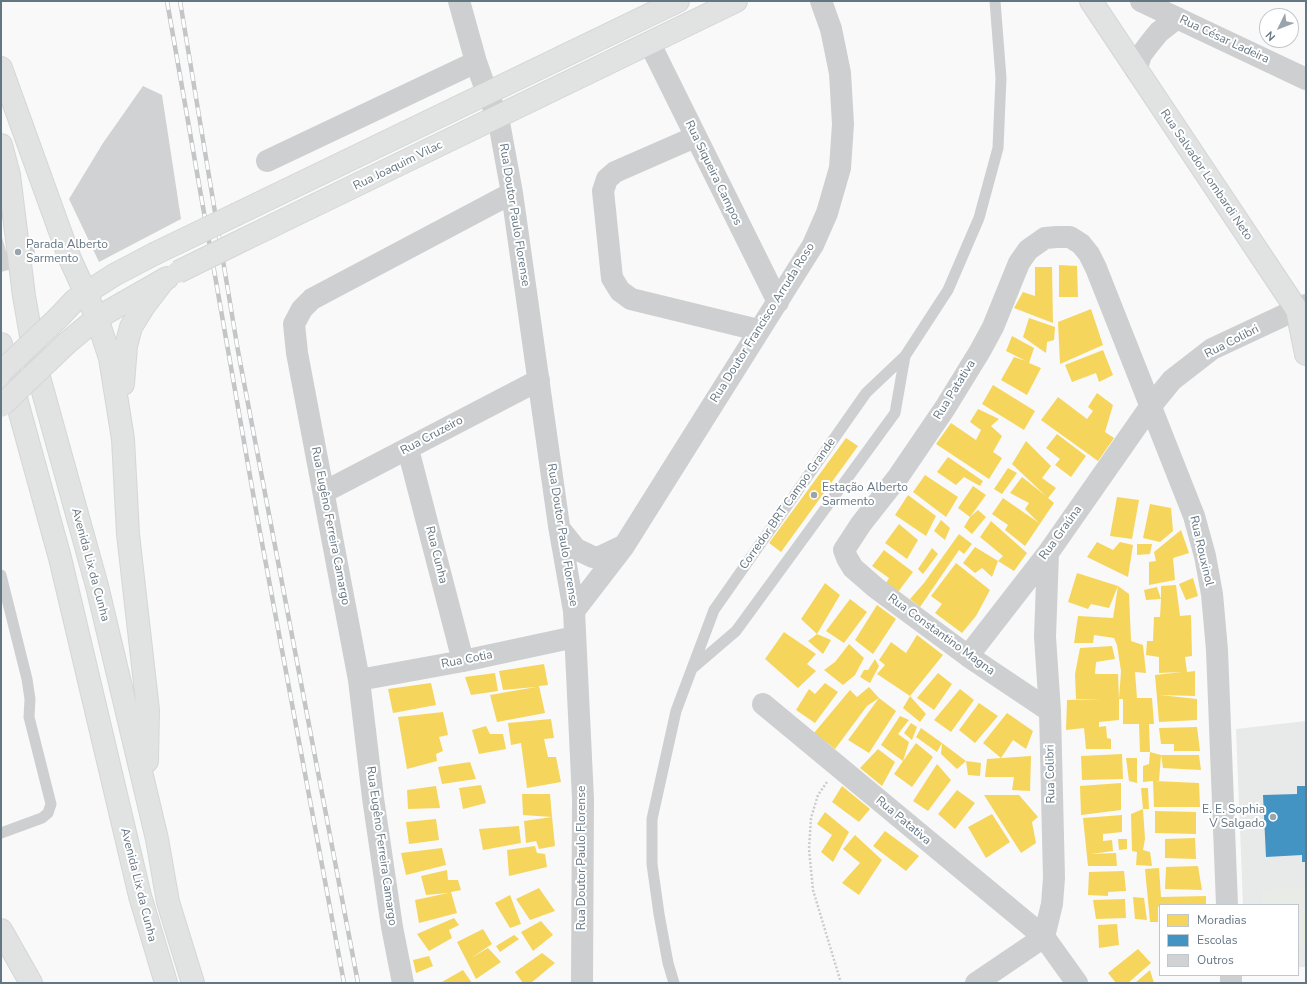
<!DOCTYPE html>
<meta charset="utf-8">
<style>
body{margin:0}
#map{position:relative;width:1307px;height:984px;overflow:hidden;background:#f9f9f9;font-family:"Nunito Sans",sans-serif}
canvas{display:block}
.frame{position:absolute;inset:0;border:2px solid #657683;pointer-events:none}
.legend{position:absolute;left:1159px;top:904px;width:140px;height:72px;box-sizing:border-box;background:#fff;border:1px solid #c1c8cd;margin:0;padding:5px 7px;list-style:none;font-size:12px;color:#657683}
.legend li{display:flex;align-items:center;gap:8px;height:20px}
.legend b{width:20px;border:1px solid #c1c8cd}
.north{position:absolute;left:1259px;top:8px;width:40px;height:40px;box-sizing:border-box;background:#fff;border:1px solid #c1c8cd;border-radius:50%;rotate:227deg;font-size:11px;font-weight:700;line-height:16px;text-align:center;color:#657683}
.north::after{content:'';display:block;margin:auto;width:14px;height:18px;background:#99a4ac;clip-path:polygon(50% 0,100% 100%,50% 72%,0 100%)}
</style>
<div id="map">
<canvas width="1307" height="984"></canvas>
<div class="frame"></div>
<ul class="legend">
<li><b style="height:11px;background:#f6d55c"></b>Moradias</li>
<li><b style="height:11px;background:#4393c3"></b>Escolas</li>
<li><b style="height:11px;background:#d0d2d3"></b>Outros</li>
</ul>
<div class="north">N</div>
</div>
<script>
const ctx = document.querySelector('canvas').getContext('2d');
ctx.lineJoin = 'round';
function fill(path, color) {
  ctx.fillStyle = color;
  ctx.fill(path, 'evenodd');
}
function shape(rows) {
  const path = new Path2D();
  for (const r of rows) {
    path.moveTo(r[0], r[1]);
    for (let i = 2; i < r.length; i += 2) path.lineTo(r[i], r[i + 1]);
  }
  return path;
}
function stroke(path, color, width, dash) {
  ctx.strokeStyle = color;
  ctx.lineWidth = width;
  ctx.lineCap = dash ? 'butt' : 'round';
  ctx.setLineDash(dash || []);
  ctx.stroke(path);
}
function drawText(font, color, halo, rows, align = 'center') {
  ctx.font = font + ' "Nunito Sans",sans-serif';
  ctx.lineWidth = 4;
  ctx.setLineDash([]);
  ctx.textBaseline = 'middle';
  ctx.strokeStyle = halo;
  ctx.fillStyle = color;
  for (const [text, x, y, turn = 0] of rows) {
    ctx.save();
    ctx.translate(x, y);
    ctx.rotate((+turn || 0) * Math.PI / 180);
    ctx.textAlign = isNaN(turn) ? turn : align;
    if (halo) ctx.strokeText(text, 0, 0);
    ctx.fillText(text, 0, 0);
    ctx.restore();
  }
}
fill(shape([
 [1306,721,1306,967,1298,967,1298,905,1243,905,1236,729]
]), '#e8e9e9');
fill(shape([
 [1306,886,1306,947,1298,948,1298,905,1262,905,1260,890]
]), '#e8ebe6');
fill(shape([
 [1059,265,1077,266,1078,297,1059,297],
 [1035,267,1052,267,1053,323,1014,308,1023,292,1035,296],
 [1091,309,1103,345,1060,364,1058,322],
 [1029,318,1055,327,1054,340,1047,342,1046,353,1023,337],
 [1012,336,1034,348,1029,363,1041,368,1027,395,1001,380,1014,357,1026,361,1006,351],
 [1103,350,1113,375,1099,382,1096,373,1072,382,1065,365],
 [993,385,1035,411,1024,430,982,404],
 [1097,393,1113,405,1105,432,1114,438,1098,461,1041,420,1058,397,1087,419,1093,411,1088,407],
 [978,409,999,419,991,426,1002,436,993,452,1002,458,989,479,936,444,951,423,976,440,981,430,970,422],
 [1057,434,1086,456,1071,477,1055,465,1060,459,1046,448],
 [846,438,858,446,781,552,769,543],
 [1026,441,1051,466,1042,478,1056,488,1048,498,1054,503,1025,546,1005,530,1008,525,992,514,1003,498,1039,523,1025,509,1029,503,1010,493,1022,477,1046,496,1012,464],
 [948,457,983,481,980,486,964,477,956,485,937,472],
 [1008,468,1017,473,1002,494,994,489],
 [925,475,958,497,946,517,913,492],
 [973,486,986,495,970,517,958,508],
 [908,495,936,516,926,536,895,515],
 [1117,497,1139,500,1132,539,1110,536],
 [1150,504,1171,508,1173,531,1160,542,1143,538],
 [978,510,986,517,972,534,964,527,970,517],
 [941,520,950,528,945,540,934,531],
 [991,521,1027,553,1014,571,998,561,992,577,982,568,975,573,963,563,975,547,998,561,1003,556,980,537],
 [899,524,918,540,907,559,885,543],
 [1181,530,1189,553,1173,558,1175,580,1149,585,1149,562,1156,561,1154,552],
 [959,534,972,544,964,554,959,550,920,607,910,599,924,583],
 [1097,542,1113,550,1120,542,1133,545,1128,577,1087,557],
 [1137,544,1152,544,1150,554,1137,555],
 [932,548,938,554,923,574,918,569],
 [884,550,913,572,898,592,886,583,889,578,872,566],
 [956,563,990,590,976,616,962,633,935,613,942,604,931,596],
 [1077,573,1118,586,1109,608,1091,604,1088,609,1068,602],
 [1193,578,1198,596,1186,600,1179,584],
 [825,583,840,595,817,634,831,640,823,654,808,641,817,634,801,619],
 [1176,585,1180,616,1191,615,1192,656,1185,657,1187,672,1195,671,1195,696,1160,695,1197,699,1197,720,1159,722,1155,675,1182,672,1159,673,1159,657,1146,655,1147,641,1157,641,1153,641,1154,617,1160,617,1161,599,1146,600,1144,590,1157,587,1161,599,1161,586],
 [1118,586,1129,594,1131,641,1143,645,1146,673,1135,672,1137,698,1152,698,1154,724,1149,724,1150,752,1140,752,1139,724,1123,724,1123,699,1119,699,1119,720,1099,722,1099,727,1106,726,1107,738,1111,739,1111,749,1086,749,1084,728,1066,730,1067,700,1102,699,1076,699,1075,674,1080,648,1112,646,1115,659,1096,662,1095,674,1118,674,1119,699,1121,671,1117,645,1114,638,1094,635,1093,643,1074,643,1078,616,1113,618],
 [850,599,867,612,844,643,826,631],
 [877,605,896,619,873,654,855,640],
 [784,632,816,654,807,664,816,671,798,688,765,659],
 [917,635,943,655,910,696,877,674,885,665,879,660,891,642,906,653],
 [849,644,864,658,855,675,843,685,824,670,835,662],
 [875,659,879,666,870,683,860,677,864,670,868,670],
 [544,664,548,685,539,686,545,713,497,722,490,695,536,687,503,690,499,671],
 [495,673,498,691,471,695,465,677],
 [938,673,952,684,934,710,917,698],
 [431,683,436,705,393,713,388,689],
 [825,683,838,692,815,723,796,710,809,689,815,694],
 [869,687,879,698,896,711,869,753,848,740,879,698,867,706,835,749,814,733,850,690,857,697],
 [960,689,974,700,951,732,934,720],
 [910,696,926,714,920,722,903,708],
 [979,703,998,716,975,743,959,730],
 [443,712,448,735,439,737,443,751,436,754,437,761,407,769,398,717],
 [1007,713,1033,731,1026,749,1013,740,1001,758,983,743],
 [900,716,909,720,898,734,909,742,903,761,916,743,933,757,912,787,894,774,903,761,881,745],
 [551,719,554,738,544,739,548,757,556,757,561,782,527,788,521,743,511,745,508,723],
 [911,723,917,727,912,740,904,733],
 [486,726,490,734,503,734,506,749,479,754,472,730],
 [1197,727,1200,751,1174,751,1174,744,1161,744,1159,728],
 [921,728,942,743,937,752,916,737],
 [942,743,966,761,981,763,980,776,968,775,966,761,957,769,941,754],
 [878,749,895,762,882,786,860,768],
 [1150,752,1161,755,1159,781,1154,781,1199,783,1200,807,1154,807,1153,781,1143,782,1143,766,1149,764],
 [1122,754,1123,779,1082,780,1081,756],
 [1161,755,1199,755,1201,770,1163,768],
 [1031,756,1030,791,1012,790,1014,777,985,777,987,759],
 [1126,758,1137,758,1137,783,1129,781],
 [470,762,476,779,442,784,438,767],
 [937,764,951,780,928,811,913,801],
 [1121,783,1121,810,1081,815,1080,786],
 [481,785,486,803,463,809,459,788],
 [436,786,440,808,408,809,407,790],
 [842,786,870,809,859,822,832,802],
 [1141,788,1148,788,1149,809,1143,809],
 [957,790,975,803,955,829,938,814],
 [522,794,550,794,552,817,523,815],
 [984,795,1019,795,1038,817,1032,822,1036,843,1021,853],
 [1143,809,1145,839,1143,850,1150,852,1152,866,1136,865,1137,852,1132,851,1131,814],
 [1155,811,1196,812,1196,834,1155,833],
 [825,812,849,832,833,862,821,852,832,835,817,824],
 [992,814,1010,842,986,858,968,827],
 [1122,815,1122,832,1103,834,1103,841,1112,840,1113,851,1091,854,1116,853,1117,866,1088,866,1083,818],
 [552,817,555,846,539,849,536,841,526,843,524,821],
 [436,819,439,840,409,844,406,822],
 [519,826,521,843,483,850,479,829],
 [885,831,919,856,906,871,873,846],
 [855,835,882,860,859,895,842,883,860,863,843,849],
 [1195,838,1196,859,1165,858,1165,839],
 [1118,839,1127,839,1127,849,1119,850],
 [535,846,537,853,545,854,547,867,509,876,507,850],
 [442,848,446,865,406,875,401,853],
 [1198,866,1202,890,1165,889,1166,867],
 [1159,868,1161,897,1206,896,1206,905,1160,905,1158,907,1158,922,1150,922,1145,869],
 [447,870,448,880,458,880,461,890,451,892,457,913,419,923,415,900,448,893,426,895,421,876],
 [1124,871,1126,891,1108,892,1108,896,1088,895,1089,872],
 [539,888,555,911,530,920,516,899],
 [510,895,521,924,510,928,495,903],
 [1133,897,1144,898,1147,920,1135,919],
 [1125,899,1126,918,1096,919,1093,900],
 [454,918,459,925,449,930,452,938,429,951,417,934],
 [541,921,553,935,533,951,521,932],
 [1117,924,1119,945,1099,948,1098,925],
 [483,929,492,944,471,958,488,948,501,962,476,979,457,942],
 [514,935,519,939,500,952,496,946],
 [1138,949,1151,963,1128,983,1116,983,1108,973],
 [542,953,555,963,531,983,523,983,515,972],
 [429,956,433,966,416,973,413,960],
 [463,970,472,983,440,983],
 [1150,970,1154,983,1135,983]
]), '#f6d55c');
fill(shape([
 [1297,786,1306,786,1306,862,1302,862,1302,855,1266,857,1263,795,1297,794]
]), '#4393c3');
fill(shape([
 [143,86,162,95,181,219,99,262,69,199,103,143],
 [1,234,6,251,34,245,36,262,1,272]
]), '#d0d2d3');
const secondary = shape([
 [1091,1,1297,310,1306,354],
 [1,930,31,983]
]);
const primary = shape([
 [237,214,678,1],
 [245,239,736,1],
 [58,318,75,300,114,275,154,254],
 [67,343,97,318,167,278]
]);
const trunk = shape([
 [1,68,70,259,97,318,110,358,123,439,128,534,148,710,147,761],
 [1,145,9,175,24,296,37,370,97,586,157,839,168,902,193,983],
 [1,344,60,558,140,896,166,983],
 [123,384,126,346,131,327,144,306,164,280]
]);
stroke(secondary, '#d5d6d7', 24);
stroke(primary, '#d5d6d7', 24);
stroke(trunk, '#d5d6d6', 24);
stroke(shape([
 [827,782,818,795,811,818,809,849,813,890,841,983]
]), '#cbcccd', 2.5, [2, 2]);
stroke(shape([
 [1,575,27,679,30,699,29,717,51,804,48,813,42,818,1,833],
 [694,667,736,631,895,413,905,356],
 [674,983,668,963,659,914,652,864,652,819,676,711,714,610,866,393,905,356,948,290,979,218,998,148,1001,78,995,1]
]), '#cecfd0', 11);
stroke(shape([
 [459,1,476,62,487,93,498,117,512,193,559,526,574,611,583,799,582,983],
 [1141,1,1306,79],
 [650,44,778,302],
 [1136,70,1141,55,1150,43,1159,32,1177,18],
 [695,137,615,172,607,179,603,191,612,278,620,291,631,299,758,330],
 [267,161,476,62],
 [408,449,463,661],
 [324,492,539,380],
 [560,529,576,549,593,557,600,557,623,546],
 [1048,553,1045,637,1050,711,1054,878,1052,904,1044,937,1077,983],
 [574,611,624,546,813,245,827,213,840,168,843,124,840,73,831,29,821,1],
 [968,656,1048,553,1150,407,1172,380,1212,349,1306,305],
 [359,680,463,661,575,637],
 [763,704,1044,937,976,983],
 [1050,711,968,656,876,588,853,568,847,558,844,550,861,524,898,477,945,408,980,351,993,327,1019,263,1028,250,1045,238,1057,237,1070,237,1081,244,1089,254,1096,268,1194,516,1205,556,1212,594,1217,650,1227,905],
 [1231,975,1231,983],
 [403,983,392,927,373,798,359,680,297,353,294,324,302,309,312,299,512,193]
]), '#cecfd0', 22);
stroke(secondary, '#e1e2e2', 22);
stroke(primary, '#e1e2e2', 22);
stroke(trunk, '#e1e2e2', 22);
const rail = shape([
 [167,1,257,516,344,983],
 [180,1,238,351,358,983]
]);
stroke(rail, '#c3c5c6', 4.5);
stroke(rail, '#fff', 3, [9]);
const primaryBridge = shape([
 [154,254,237,214],
 [178,272,245,239],
 [1,372,58,318],
 [1,406,67,343]
]);
stroke(primaryBridge, '#d5d6d7', 24, []);
stroke(primaryBridge, '#e1e2e2', 22);
for (const [x, y, r, color] of [
 [18,252,4,"#99a4ac"],
 [814,495,4,"#99a4ac"],
 [1273,817,4,"#99a4ac"]
]) {
  const dot = new Path2D();
  dot.arc(x, y, r, 0, 2 * Math.PI);
  ctx.fillStyle = color;
  ctx.fill(dot);
  stroke(dot, '#fff', 1.5);
}
drawText('12px', '#657683', '#fff', [
 ["Rua César Ladeira",1224,40,25],
 ["Rua Joaquim Vilac",398,166,-26],
 ["Rua Siqueira Campos",713,173,64],
 ["Rua Salvador Lombardi Neto",1206,175,56],
 ["Rua Doutor Paulo Florense",514,215,81],
 ["Rua Doutor Francisco Arruda Roso",763,323,-58],
 ["Rua Colibri",1232,342,-27],
 ["Rua Patativa",955,390,-58],
 ["Rua Cruzeiro",432,436,-28],
 ["Corredor BRT Campo Grande",788,504,-55],
 ["Rua Eugêno Ferreira Camargo",330,526,79],
 ["Rua Graúna",1061,533,-54],
 ["Rua Doutor Paulo Florense",562,535,81],
 ["Rua Rouxinol",1201,551,77],
 ["Rua Cunha",436,555,76],
 ["Avenida Lix da Cunha",90,565,75],
 ["Rua Constantino Magna",941,635,36],
 ["Rua Cotia",467,660,-11],
 ["Rua Colibri",1051,774,-91],
 ["Rua Patativa",903,821,40],
 ["Rua Eugêno Ferreira Camargo",381,846,82],
 ["Rua Doutor Paulo Florense",582,858,-90],
 ["Avenida Lix da Cunha",138,885,76]
]);
drawText('12px', '#657683', '#fff', [
 ["Parada Alberto",26,245],
 ["Sarmento",26,259],
 ["Estação Alberto",822,488],
 ["Sarmento",822,502],
 ["E. E. Sophia",1265,810,"right"],
 ["V Salgado",1265,824,"right"]
], 'left');
</script>
